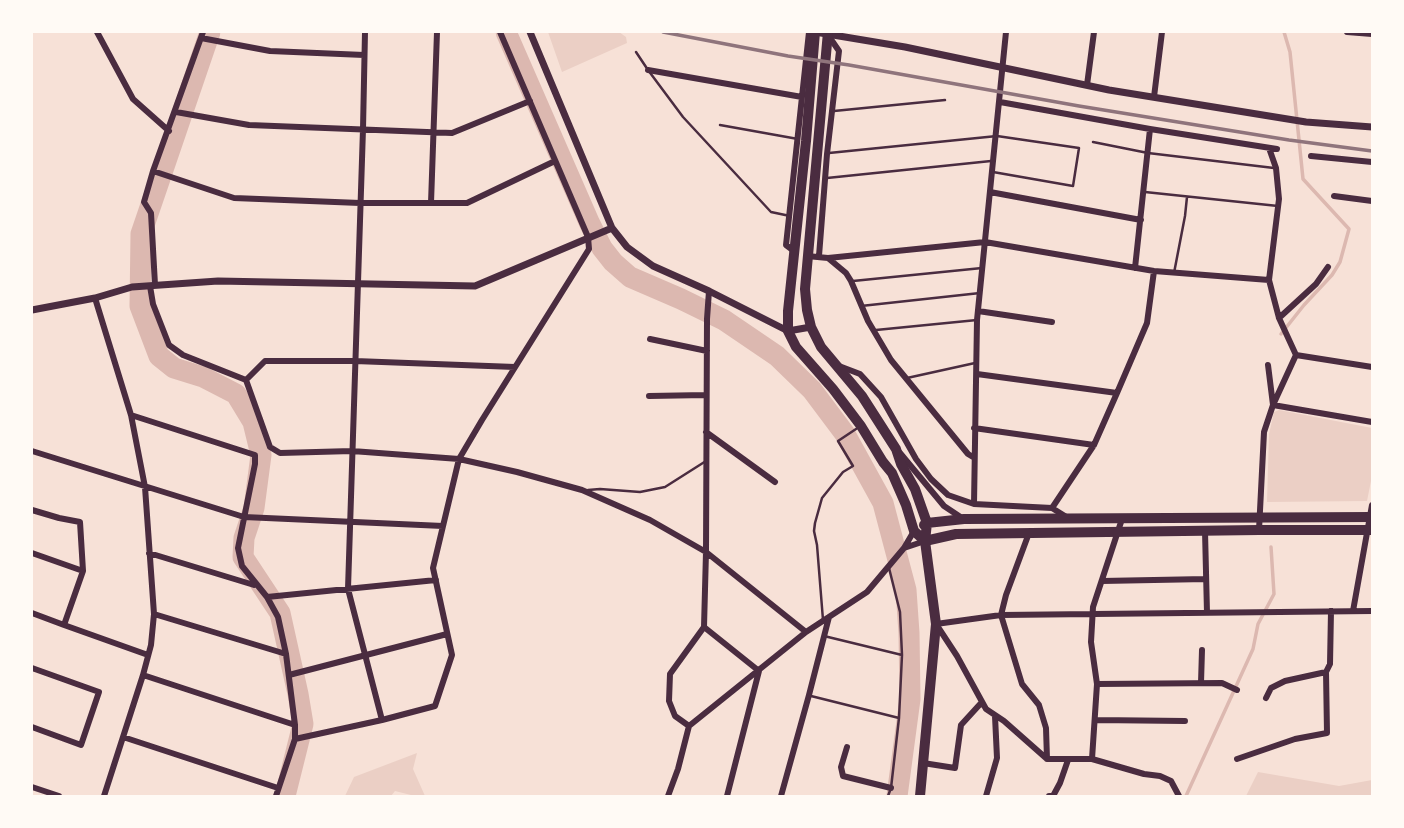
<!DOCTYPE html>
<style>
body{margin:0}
#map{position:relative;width:1404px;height:828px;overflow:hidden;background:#f7e1d7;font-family:"DM Sans",sans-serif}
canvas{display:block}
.frame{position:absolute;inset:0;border:33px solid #fffaf5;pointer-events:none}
</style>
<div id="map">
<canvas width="1404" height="828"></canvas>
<div class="frame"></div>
</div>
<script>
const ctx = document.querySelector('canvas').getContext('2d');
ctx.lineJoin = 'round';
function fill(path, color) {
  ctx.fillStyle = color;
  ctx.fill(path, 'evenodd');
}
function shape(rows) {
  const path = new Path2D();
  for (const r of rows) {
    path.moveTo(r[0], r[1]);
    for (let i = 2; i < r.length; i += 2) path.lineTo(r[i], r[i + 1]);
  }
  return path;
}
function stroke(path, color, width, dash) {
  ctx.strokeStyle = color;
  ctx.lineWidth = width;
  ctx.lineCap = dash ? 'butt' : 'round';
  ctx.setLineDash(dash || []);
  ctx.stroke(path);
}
fill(shape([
 [548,32,619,32,626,37,627,43,562,72],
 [1279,410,1372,428,1372,476,1367,501,1267,502,1269,434,1274,412],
 [417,753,413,769,425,796,415,796,395,791,391,796,345,796,354,777],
 [1258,772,1339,786,1372,780,1372,796,1246,796]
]), '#ebcfc5');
stroke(shape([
 [1281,334,1304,305,1332,275,1340,262,1349,229,1303,179,1290,52,1284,32],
 [1186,796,1253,649,1258,624,1274,594,1271,547]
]), '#dcb8b0', 3.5);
stroke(shape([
 [210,32,141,234,140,306,159,356,174,368,203,377,236,394,253,422,261,455,254,508,244,538,243,557,280,613,298,694,303,724,285,796],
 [506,32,589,222,602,248,613,262,630,277,681,299,724,320,777,356,812,390,845,434,883,503,906,590,909,633,910,699,897,796]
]), '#dcb8b0', 21);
stroke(shape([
 [636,52,648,70,683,117,771,212,790,216],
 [834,111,945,100],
 [720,125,798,139],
 [1093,142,1148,153,1274,168],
 [829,153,997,136,1079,148,1073,186,993,172],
 [827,178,991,161],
 [1145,192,1278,206],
 [1174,273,1185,216,1187,197],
 [853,281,982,268],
 [861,306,980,293],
 [876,330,977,320],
 [907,378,975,363],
 [588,490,600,489,640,492,665,487,706,461],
 [823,620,817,545,814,531,815,523,822,498,843,472,853,466,838,441,859,427],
 [824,636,902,655],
 [811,696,899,718],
 [888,796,891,788,899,718,902,655,900,612,889,568]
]), '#4a2c40', 2.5);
stroke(shape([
 [97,32,133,99,169,131],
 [365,32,363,129,348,589,382,720],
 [1347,32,1372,34],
 [201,38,270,51,364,55],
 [648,70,802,97],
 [1087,85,1094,32],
 [1154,97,1162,32],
 [1000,102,1150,129,1277,149],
 [176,112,249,125,452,133,530,101],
 [1311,156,1372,162],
 [153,171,234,198,360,203,467,203,555,161],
 [990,192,1141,220],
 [1334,196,1372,201],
 [431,203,437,32],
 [794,251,786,245,809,32],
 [807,256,828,258,846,273,851,281,868,321,891,360,968,454,973,457],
 [819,256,827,154,839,51,828,35],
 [828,258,985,242,1154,271,1269,280],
 [1135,268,1150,129],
 [155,285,151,213,144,202,153,171,203,32],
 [150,286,153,304,169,345,183,355,246,380,270,447,280,453,352,451,459,459,517,472,582,490,650,520,706,552,806,632],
 [95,298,131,415,145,487,154,614,151,645,143,675,104,796],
 [978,311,1052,322],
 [1279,318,1316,284,1328,267],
 [650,339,707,351],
 [1296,355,1372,367],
 [1268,365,1273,405,1372,422],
 [839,366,860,374,881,397,916,459,931,479,948,495,974,504,1052,508,1068,518],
 [977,374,1117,393],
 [246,380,265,361,355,361,515,367],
 [649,396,706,395],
 [131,415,255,455,255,464,238,548,242,566,267,597,278,617,286,654,295,725,295,739,276,796],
 [974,428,1094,445],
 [706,432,775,482],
 [32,451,244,517,443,526],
 [900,453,944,506,962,518],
 [974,504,977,320,1006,32],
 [1052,508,1094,445,1117,393,1147,323,1154,271],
 [32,510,59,518,80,522,83,571,64,625,148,655],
 [1259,530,1264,432,1273,405,1296,355,1279,318,1269,280,1279,199,1276,168,1269,148],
 [1205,531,1207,613],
 [1029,533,1006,595,1001,615,1022,684,1039,705,1046,728,1047,759],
 [904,548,925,541],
 [32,553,83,571],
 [149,553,254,585],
 [1102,581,1206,579],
 [267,597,436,580],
 [1353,611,1372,505],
 [32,613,64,625],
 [154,614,286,654],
 [704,627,759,671,727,796],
 [32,668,99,692,81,745,32,727],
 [143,675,295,725],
 [289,675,447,634],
 [1201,683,1202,650],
 [1097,684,1222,683,1237,690],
 [1266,698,1271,688,1285,681,1326,672,1330,664,1331,611],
 [1096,720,1185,721],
 [689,726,675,716,669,701,670,674,704,627,706,552,707,319,709,291],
 [123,737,278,788],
 [295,739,382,720,435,706,452,655,433,568,459,459,482,420,589,249,588,237,500,32],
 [847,747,841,767,843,776,891,788],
 [1092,759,1097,684,1091,642,1093,607,1122,519],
 [1237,759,1295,739,1327,733,1326,672],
 [923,763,955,768,961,725,982,702],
 [32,787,59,796],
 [668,796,678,769,689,726,806,632,867,592,904,548,914,531],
 [781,796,809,695,829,617],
 [986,796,997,758,995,716],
 [1049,796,1053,796,1060,783,1068,760],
 [1179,796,1171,781,1160,776,1144,774,1092,759,1047,759,1004,721,986,709,957,656,936,624,1001,615,1372,611]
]), '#4a2c40', 6);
stroke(shape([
 [530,32,612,228,627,247,653,266,709,291,788,331,811,327],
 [815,32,905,47,1109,90,1306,122,1372,127],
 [32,310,95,298,132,287,218,281,475,286,612,228]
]), '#4a2c40', 7);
stroke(shape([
 [815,32,806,141,788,311,788,331,796,347,833,389,861,426,883,462,892,473,906,505,914,531,925,541],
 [828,32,805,289,807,310,811,327,821,347,862,396,896,449,901,464,915,489,927,523,925,541,936,624,920,796],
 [924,525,927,523,964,519,1372,517],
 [925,541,956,534,1259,530,1372,530]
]), '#4a2c40', 10);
stroke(shape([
 [663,32,788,56,849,65,1079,106,1289,140,1372,151]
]), '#8f747c', 3.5);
</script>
